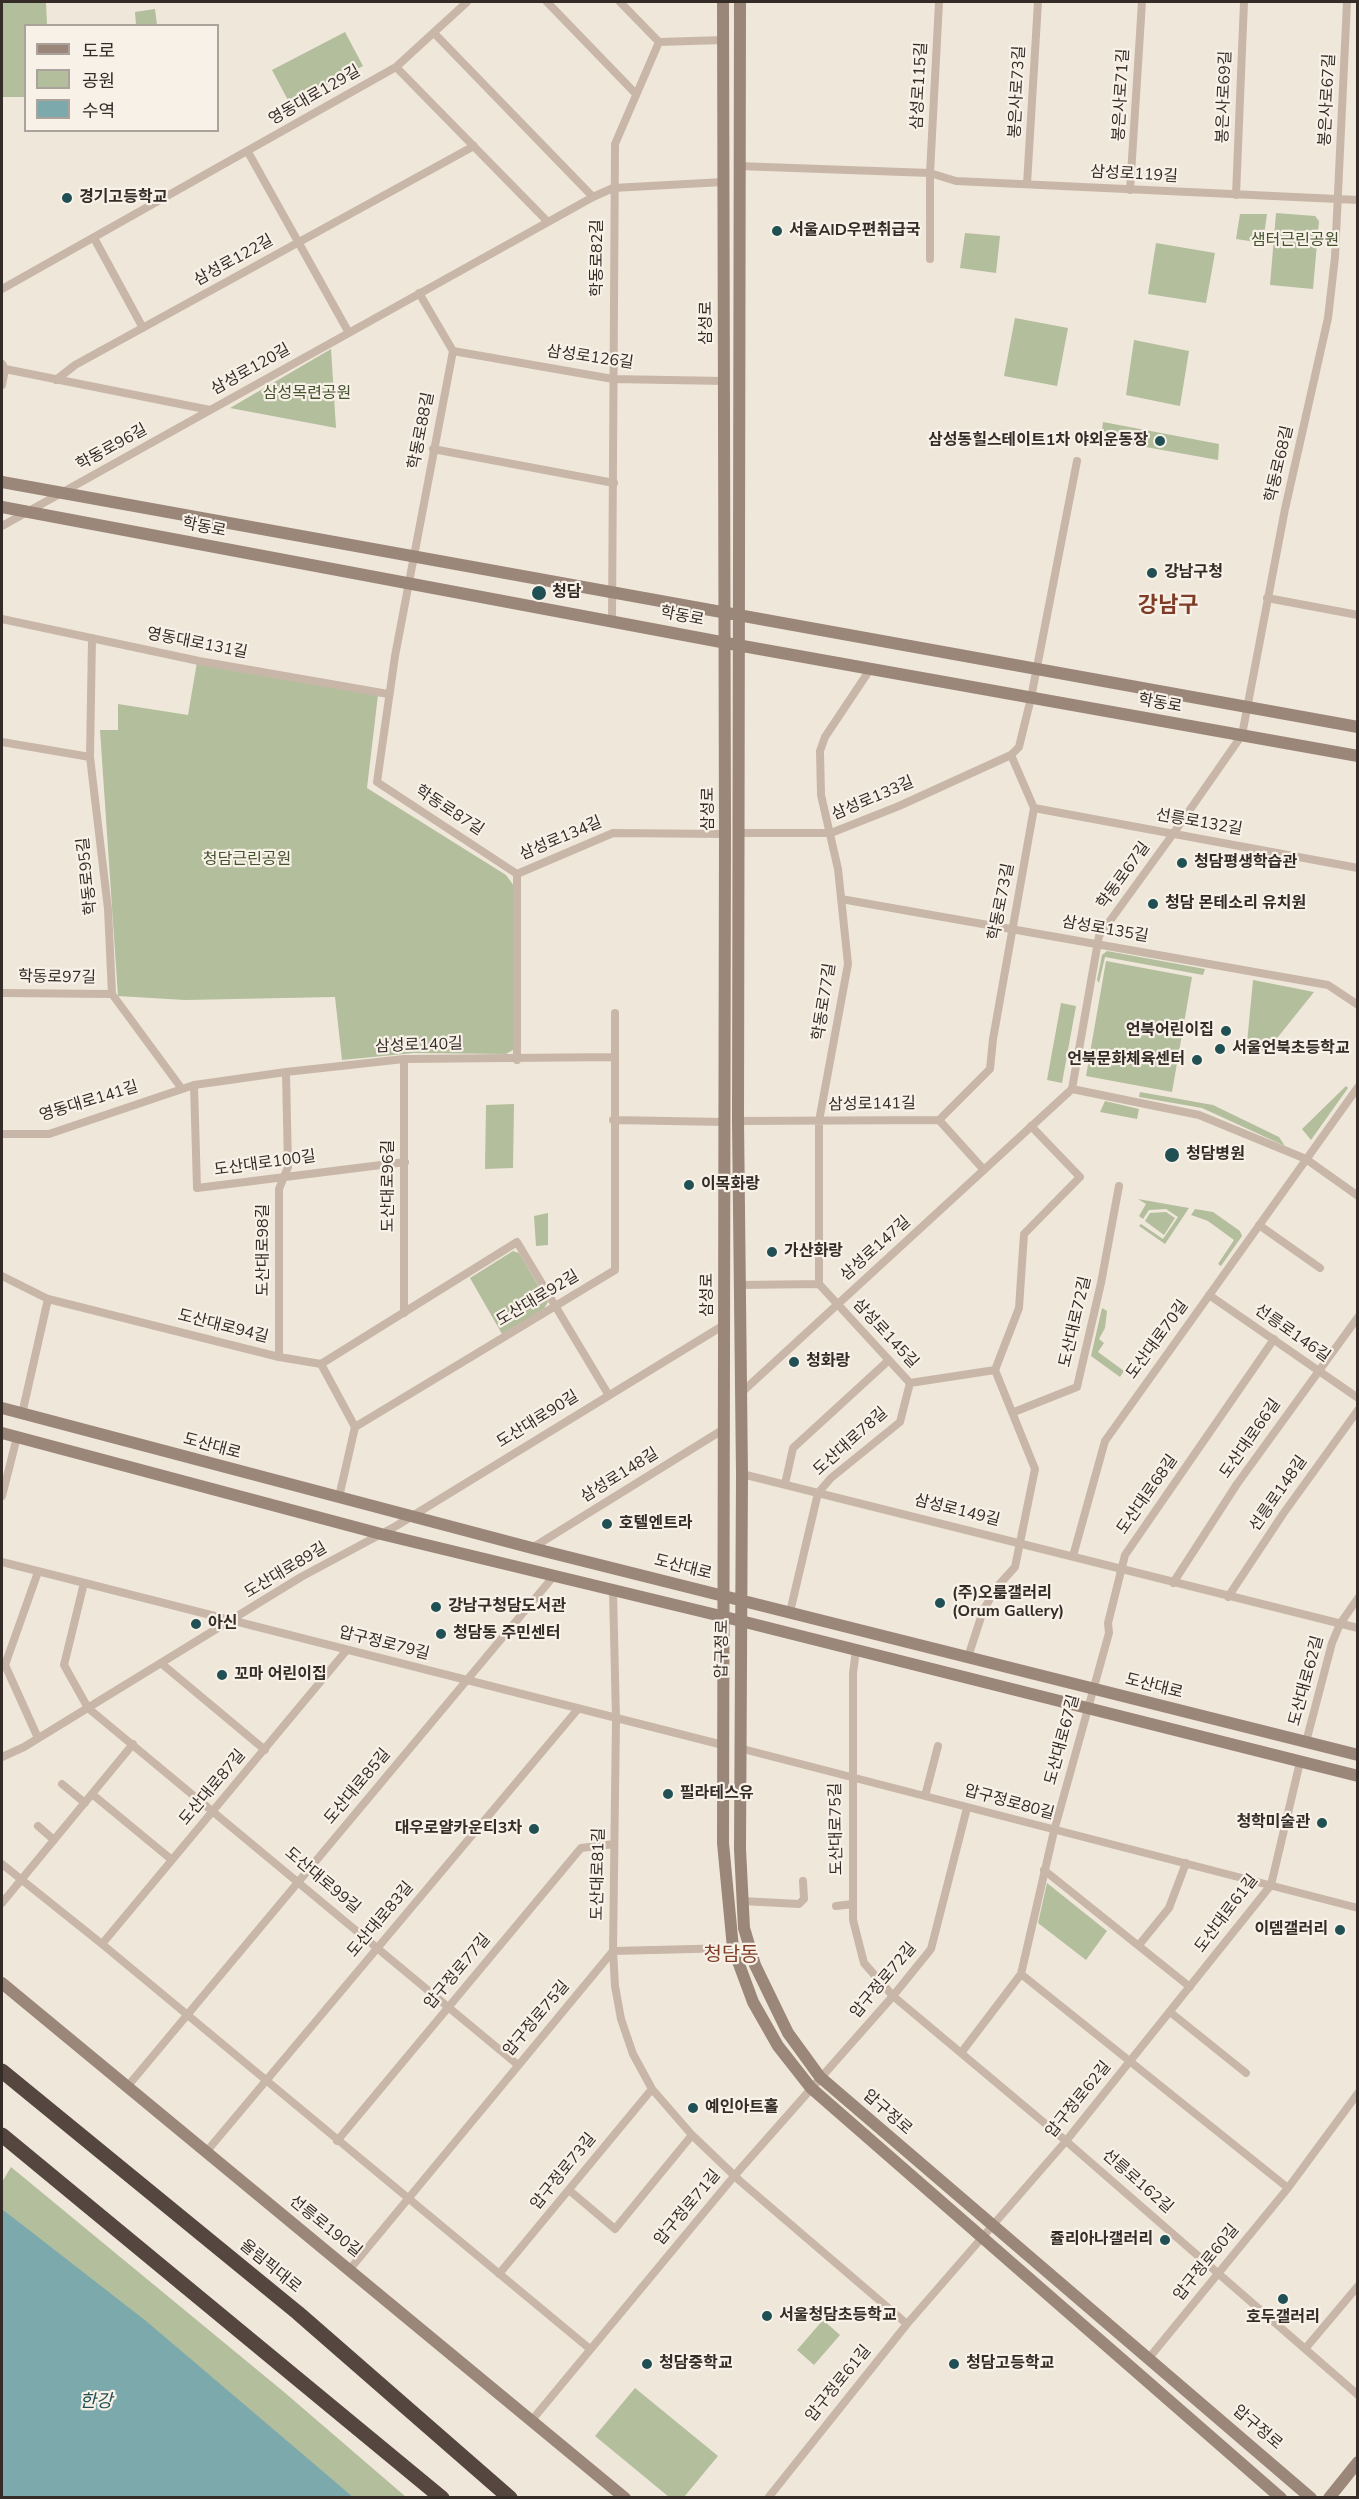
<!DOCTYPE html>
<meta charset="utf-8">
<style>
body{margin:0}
#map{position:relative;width:1359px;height:2499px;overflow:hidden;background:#f0e7db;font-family:"Nunito Sans","Noto Sans KR",sans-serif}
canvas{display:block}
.frame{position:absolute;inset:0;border:3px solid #352c28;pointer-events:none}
.legend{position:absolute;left:24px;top:24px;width:195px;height:108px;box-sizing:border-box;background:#f8f1e8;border:2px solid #aaa29b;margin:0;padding:8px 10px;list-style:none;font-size:18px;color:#352c28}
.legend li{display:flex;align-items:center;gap:12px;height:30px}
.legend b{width:30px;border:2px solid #aaa29b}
</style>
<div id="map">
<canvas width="1359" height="2499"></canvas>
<div class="frame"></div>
<ul class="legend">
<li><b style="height:8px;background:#9b867a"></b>도로</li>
<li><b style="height:16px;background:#b3be9c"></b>공원</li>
<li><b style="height:16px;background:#7ca9ac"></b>수역</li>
</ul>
</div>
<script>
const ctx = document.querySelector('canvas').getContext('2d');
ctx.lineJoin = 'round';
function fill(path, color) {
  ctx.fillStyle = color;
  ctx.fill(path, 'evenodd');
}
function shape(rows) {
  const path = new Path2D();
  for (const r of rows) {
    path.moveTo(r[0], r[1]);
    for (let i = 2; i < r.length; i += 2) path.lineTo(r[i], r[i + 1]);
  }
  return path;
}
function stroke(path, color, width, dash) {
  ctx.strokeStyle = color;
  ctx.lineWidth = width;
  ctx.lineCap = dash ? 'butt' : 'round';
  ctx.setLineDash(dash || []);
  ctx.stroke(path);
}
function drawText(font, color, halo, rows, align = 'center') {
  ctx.font = font + ' "Nunito Sans","Noto Sans KR",sans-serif';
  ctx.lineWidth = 4.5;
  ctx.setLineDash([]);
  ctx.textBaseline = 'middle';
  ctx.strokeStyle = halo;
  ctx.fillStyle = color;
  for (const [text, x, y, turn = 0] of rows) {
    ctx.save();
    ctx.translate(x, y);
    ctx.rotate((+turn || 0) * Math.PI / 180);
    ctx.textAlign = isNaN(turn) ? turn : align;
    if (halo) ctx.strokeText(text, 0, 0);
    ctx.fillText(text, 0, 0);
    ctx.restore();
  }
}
fill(shape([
 [2,2,46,2,47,25,26,26,25,97,2,97],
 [155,9,157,25,136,25,135,12],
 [345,32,363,66,290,104,272,70],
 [1276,213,1315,216,1319,221,1313,289,1270,285],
 [1240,214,1267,214,1263,243,1236,239],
 [965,233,1000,236,996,273,960,268],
 [1156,243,1215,253,1206,303,1148,294],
 [1015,318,1068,328,1057,386,1004,376],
 [1134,340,1189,351,1180,406,1126,395],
 [331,349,336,428,230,408],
 [1103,422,1219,444,1218,460,1101,439],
 [197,662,378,695,367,788,506,875,514,886,513,1050,506,1054,414,1053,342,1060,335,997,185,1000,118,996,100,730,118,730,118,704,188,715],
 [1107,951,1205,969,1203,975,1105,957,1099,983,1097,980,1102,955],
 [1106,961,1192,977,1172,1092,1086,1076],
 [1253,980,1314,992,1266,1052,1247,1043],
 [1061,1003,1076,1006,1062,1083,1047,1080],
 [1346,1086,1348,1088,1311,1140,1302,1129],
 [1140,1092,1213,1105,1279,1137,1285,1146,1202,1108,1139,1097],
 [1105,1101,1139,1109,1137,1119,1100,1112],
 [514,1104,513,1168,485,1169,486,1105],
 [1138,1199,1189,1208,1165,1244,1139,1226,1141,1224,1163,1239,1178,1217,1166,1209,1149,1210,1143,1219,1139,1216,1146,1204],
 [1195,1209,1213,1212,1240,1231,1242,1236,1221,1266,1218,1264,1234,1240,1208,1221,1191,1215],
 [1166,1212,1175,1218,1164,1235,1145,1221,1150,1213],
 [548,1213,548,1245,536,1246,534,1216],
 [513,1251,519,1253,548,1302,543,1310,502,1334,470,1278],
 [1102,1308,1107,1311,1105,1328,1099,1339,1104,1343,1098,1352,1124,1371,1120,1377,1091,1356],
 [1047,1883,1107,1931,1086,1960,1038,1923],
 [11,2167,284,2392,406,2497,353,2497,2,2209,2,2182],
 [823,2320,840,2335,814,2365,797,2350],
 [635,2388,718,2456,684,2497,669,2497,595,2436]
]), '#b3be9c');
fill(shape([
 [2,2209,146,2321,353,2497,2,2497]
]), '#7ca9ac');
stroke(shape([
 [547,2,636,94],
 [620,2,659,42,723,40],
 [434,33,593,197],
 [396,67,547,221],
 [248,152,349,333],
 [738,166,930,173,956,181,1358,200],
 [1027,184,1038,2],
 [1130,190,1142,2],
 [1236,195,1244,2],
 [94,238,143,328],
 [930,259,930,173,939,2],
 [2,289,396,67,467,2],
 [419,293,453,351,395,656,377,782,517,874],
 [453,351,613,379,724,381],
 [2,364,5,369,2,385],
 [5,369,210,410],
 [56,380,75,365,474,146],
 [433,449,614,483],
 [2,526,593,197,613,188,723,182],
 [1267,598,1358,615],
 [2,619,199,661,388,694],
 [612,621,615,144,659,42],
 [92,638,90,757,108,909,112,994,182,1089],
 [2,742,90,757],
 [1034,808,1358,868],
 [739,833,831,833,899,806,1011,755],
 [517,874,613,833,725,834],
 [841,899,1328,985,1358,1005],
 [2,993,112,994],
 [404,1059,404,1313],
 [517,1060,517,874],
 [194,1085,197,1188,405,1162],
 [1072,1089,1099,936,1173,834,1242,735,1285,509,1328,318,1335,257,1347,2],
 [1072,1089,1199,1115,1306,1159,1358,1196],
 [613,1120,724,1122],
 [939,1120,990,1069,993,1039,1034,808,1011,755,1019,747,1031,698,1077,461],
 [738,1121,939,1120,984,1170],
 [2,1134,49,1134,194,1085,286,1072,404,1059,614,1057],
 [1259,1225,1320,1268],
 [2,1276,48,1299,279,1357,321,1364,355,1427],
 [819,1284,819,1121,848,964,838,869,821,795,820,751,825,737,871,668],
 [740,1285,819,1284,910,1383],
 [1209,1295,1358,1398],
 [279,1357,279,1189,288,1167,286,1072],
 [321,1364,517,1242,608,1394],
 [910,1383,995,1370,1019,1308,1024,1234,1080,1177,1031,1126],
 [741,1393,1072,1089],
 [1014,1412,1077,1387,1101,1283,1119,1186],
 [22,1414,48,1299],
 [742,1474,1358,1628],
 [785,1484,793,1448,889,1360],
 [2,1496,17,1437],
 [339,1497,355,1427,615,1270,615,1013],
 [532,1548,724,1429],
 [1073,1556,1105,1441,1358,1087],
 [2,1562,723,1745],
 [84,1583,64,1665,88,1708,518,2065],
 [1173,1583,1237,1484,1358,1317],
 [613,1590,616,1719,613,1951,615,1986,621,2019,633,2054,652,2089,692,2135,740,2181,907,2324],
 [1228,1597,1283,1514,1358,1410],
 [790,1612,818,1493,831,1478,900,1422,910,1383],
 [856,1650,853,1673,853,1920,864,1963,893,1996,1066,2141,1358,2395],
 [968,1657,983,1611,996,1588,1015,1567,1035,1469,995,1370],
 [162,1664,265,1750],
 [38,1738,5,1665,38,1572],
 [1306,1742,1332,1643,1340,1624,1358,1598],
 [739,1748,1358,1908],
 [2,1757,24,1747,301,1577,396,1526,724,1325],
 [62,1784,85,1803],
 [92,1794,172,1860],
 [925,1796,938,1746],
 [38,1826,54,1840],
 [2,1864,102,1944,590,2349],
 [1044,1870,1190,1987],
 [742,1901,799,1904,804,1899,803,1881],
 [2,1903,133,1744],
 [836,1906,853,1904],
 [102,1944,346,1651],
 [1139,1945,1169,1908,1186,1863],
 [1021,1974,1288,2188],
 [1170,2012,1246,2073],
 [961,2053,1021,1974,1054,1831,1109,1633,1108,1623,1125,1555,1274,1339],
 [127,2087,553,1577],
 [337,2141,581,1848,614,1844],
 [207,2151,578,1709],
 [569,2190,615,2229,692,2135],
 [350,2269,613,1951,733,1948],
 [499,2274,652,2089],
 [1305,2349,1358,2286],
 [1149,2358,1288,2188,1358,2093],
 [532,2420,735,2175,893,1996,931,1949,967,1808],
 [768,2498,907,2324,1066,2141,1271,1885,1300,1762]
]), '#c8b7a8', 8);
stroke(shape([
 [723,2,725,834,723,1843,733,1948,753,2002,778,2046,811,2088,1281,2498],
 [740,2,738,1121,742,1474,740,1849,744,1928,755,1965,788,2033,820,2077,1311,2498],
 [2,482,1358,727],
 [2,507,737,645,1358,756],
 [2,1408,532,1548,1358,1755],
 [2,1433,381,1534,725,1617,1358,1776],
 [2,1983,625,2498],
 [1329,2498,1358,2462]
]), '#9b867a', 12);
stroke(shape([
 [2,2071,298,2313,510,2498],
 [2,2135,442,2498]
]), '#55463f', 15);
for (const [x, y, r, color] of [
 [67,198,6,"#205054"],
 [777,231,6,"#205054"],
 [1160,441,6,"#205054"],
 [1152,573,6,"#205054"],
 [539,593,8,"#205054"],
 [1182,863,6,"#205054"],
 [1153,904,6,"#205054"],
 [1226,1031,6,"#205054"],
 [1220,1049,6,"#205054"],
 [1197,1060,6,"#205054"],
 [1172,1155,8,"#205054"],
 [689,1185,6,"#205054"],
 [772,1252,6,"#205054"],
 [794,1362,6,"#205054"],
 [607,1524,6,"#205054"],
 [940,1603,6,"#205054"],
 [436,1607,6,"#205054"],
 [196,1624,6,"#205054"],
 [441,1634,6,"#205054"],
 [222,1675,6,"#205054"],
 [668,1794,6,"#205054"],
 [1322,1823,6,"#205054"],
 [534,1829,6,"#205054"],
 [1340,1930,6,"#205054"],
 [693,2108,6,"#205054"],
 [1165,2240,6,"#205054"],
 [1283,2299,6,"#205054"],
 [767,2316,6,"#205054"],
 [647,2364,6,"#205054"],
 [954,2364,6,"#205054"]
]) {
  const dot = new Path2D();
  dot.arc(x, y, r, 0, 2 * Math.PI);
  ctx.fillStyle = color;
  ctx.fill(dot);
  stroke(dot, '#f8f1e8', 2);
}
drawText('16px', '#352c28', '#f8f1e8', [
 ["삼성로115길",920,86,-87],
 ["봉은사로73길",1018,92,-87],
 ["봉은사로71길",1122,95,-87],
 ["영동대로129길",315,96,-30],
 ["봉은사로69길",1225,97,-88],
 ["봉은사로67길",1328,100,-87],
 ["삼성로119길",1134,175,3],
 ["학동로82길",598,258,-90],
 ["삼성로122길",234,261,-29],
 ["삼성로",707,323,-90],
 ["삼성로126길",590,358,8],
 ["삼성로120길",251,370,-29],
 ["학동로88길",422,431,-79],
 ["학동로96길",112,448,-29],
 ["학동로68길",1280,464,-77],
 ["학동로",204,528,11],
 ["학동로",682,617,11],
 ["영동대로131길",197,644,11],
 ["학동로",1160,704,10],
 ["삼성로133길",873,799,-23],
 ["삼성로",709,809,-90],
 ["학동로87길",449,811,33],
 ["선릉로132길",1199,823,10],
 ["삼성로134길",561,839,-23],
 ["학동로95길",88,876,-96],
 ["학동로67길",1124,876,-54],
 ["학동로73길",1002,902,-79],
 ["삼성로135길",1105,930,10],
 ["학동로97길",57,978,1],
 ["학동로77길",825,1002,-81],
 ["삼성로140길",419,1046,-2],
 ["영동대로141길",89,1102,-17],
 ["삼성로141길",872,1105,-1],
 ["도산대로100길",265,1164,-8],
 ["도산대로96길",389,1186,-90],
 ["삼성로147길",876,1249,-42],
 ["도산대로98길",264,1250,-90],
 ["삼성로",708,1295,-90],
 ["도산대로92길",538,1299,-31],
 ["도산대로72길",1076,1322,-77],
 ["도산대로94길",223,1327,14],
 ["삼성로145길",885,1334,47],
 ["선릉로146길",1292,1334,35],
 ["도산대로70길",1158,1340,-54],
 ["도산대로90길",538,1420,-32],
 ["도산대로66길",1251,1439,-55],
 ["도산대로78길",851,1442,-42],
 ["도산대로",212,1447,15],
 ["삼성로148길",620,1476,-32],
 ["선릉로148길",1279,1494,-55],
 ["도산대로68길",1148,1495,-55],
 ["삼성로149길",957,1511,14],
 ["도산대로",683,1568,14],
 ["도산대로89길",286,1571,-31],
 ["압구정로79길",384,1644,14],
 ["압구정로",723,1649,-89],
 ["도산대로62길",1307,1681,-75],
 ["도산대로",1154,1687,14],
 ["도산대로67길",1063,1740,-75],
 ["도산대로85길",358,1787,-50],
 ["도산대로87길",213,1788,-50],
 ["압구정로80길",1009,1803,15],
 ["도산대로75길",837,1829,-91],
 ["도산대로81길",599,1874,-89],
 ["도산대로99길",322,1881,40],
 ["도산대로61길",1227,1914,-53],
 ["도산대로83길",381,1920,-50],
 ["압구정로77길",458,1972,-50],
 ["압구정로72길",884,1981,-50],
 ["압구정로75길",537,2019,-50],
 ["압구정로62길",1079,2100,-51],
 ["압구정로",887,2113,41],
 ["압구정로73길",564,2172,-51],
 ["선릉로162길",1137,2182,41],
 ["압구정로71길",688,2208,-50],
 ["선릉로190길",325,2227,39],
 ["압구정로60길",1207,2263,-51],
 ["올림픽대로",270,2267,39],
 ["압구정로61길",839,2384,-51],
 ["압구정로",1257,2428,40]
]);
drawText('bold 16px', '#352c28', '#f8f1e8', [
 ["경기고등학교",79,198],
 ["서울AID우편취급국",789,231],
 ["삼성동힐스테이트1차 야외운동장",1148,441,"right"],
 ["강남구청",1164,573],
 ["청담",552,593],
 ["청담평생학습관",1194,863],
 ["청담 몬테소리 유치원",1165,904],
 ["언북어린이집",1214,1031,"right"],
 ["서울언북초등학교",1232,1049],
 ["언북문화체육센터",1185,1060,"right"],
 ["청담병원",1186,1155],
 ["이목화랑",701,1185],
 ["가산화랑",784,1252],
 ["청화랑",806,1362],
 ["호텔엔트라",619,1524],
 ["(주)오룸갤러리",952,1594],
 ["(Orum Gallery)",952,1612],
 ["강남구청담도서관",448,1607],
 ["아신",208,1624],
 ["청담동 주민센터",453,1634],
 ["꼬마 어린이집",234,1675],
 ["필라테스유",680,1794],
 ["청학미술관",1310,1823,"right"],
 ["대우로얄카운티3차",522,1829,"right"],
 ["이뎀갤러리",1328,1930,"right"],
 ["예인아트홀",705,2108],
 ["쥴리아나갤러리",1153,2240,"right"],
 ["서울청담초등학교",779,2316],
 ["호두갤러리",1283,2318,"center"],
 ["청담중학교",659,2364],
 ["청담고등학교",966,2364]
], 'left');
drawText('16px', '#44522d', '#f8f1e8', [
 ["샘터근린공원",1295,241],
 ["삼성목련공원",307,394],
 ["청담근린공원",247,860]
]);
drawText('italic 18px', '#205054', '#f8f1e8', [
 ["한강",96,2403]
]);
drawText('20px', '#7f3c26', '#f8f1e8', [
 ["청담동",731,1956]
]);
drawText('bold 22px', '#7f3c26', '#f8f1e8', [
 ["강남구",1168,607]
]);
</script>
